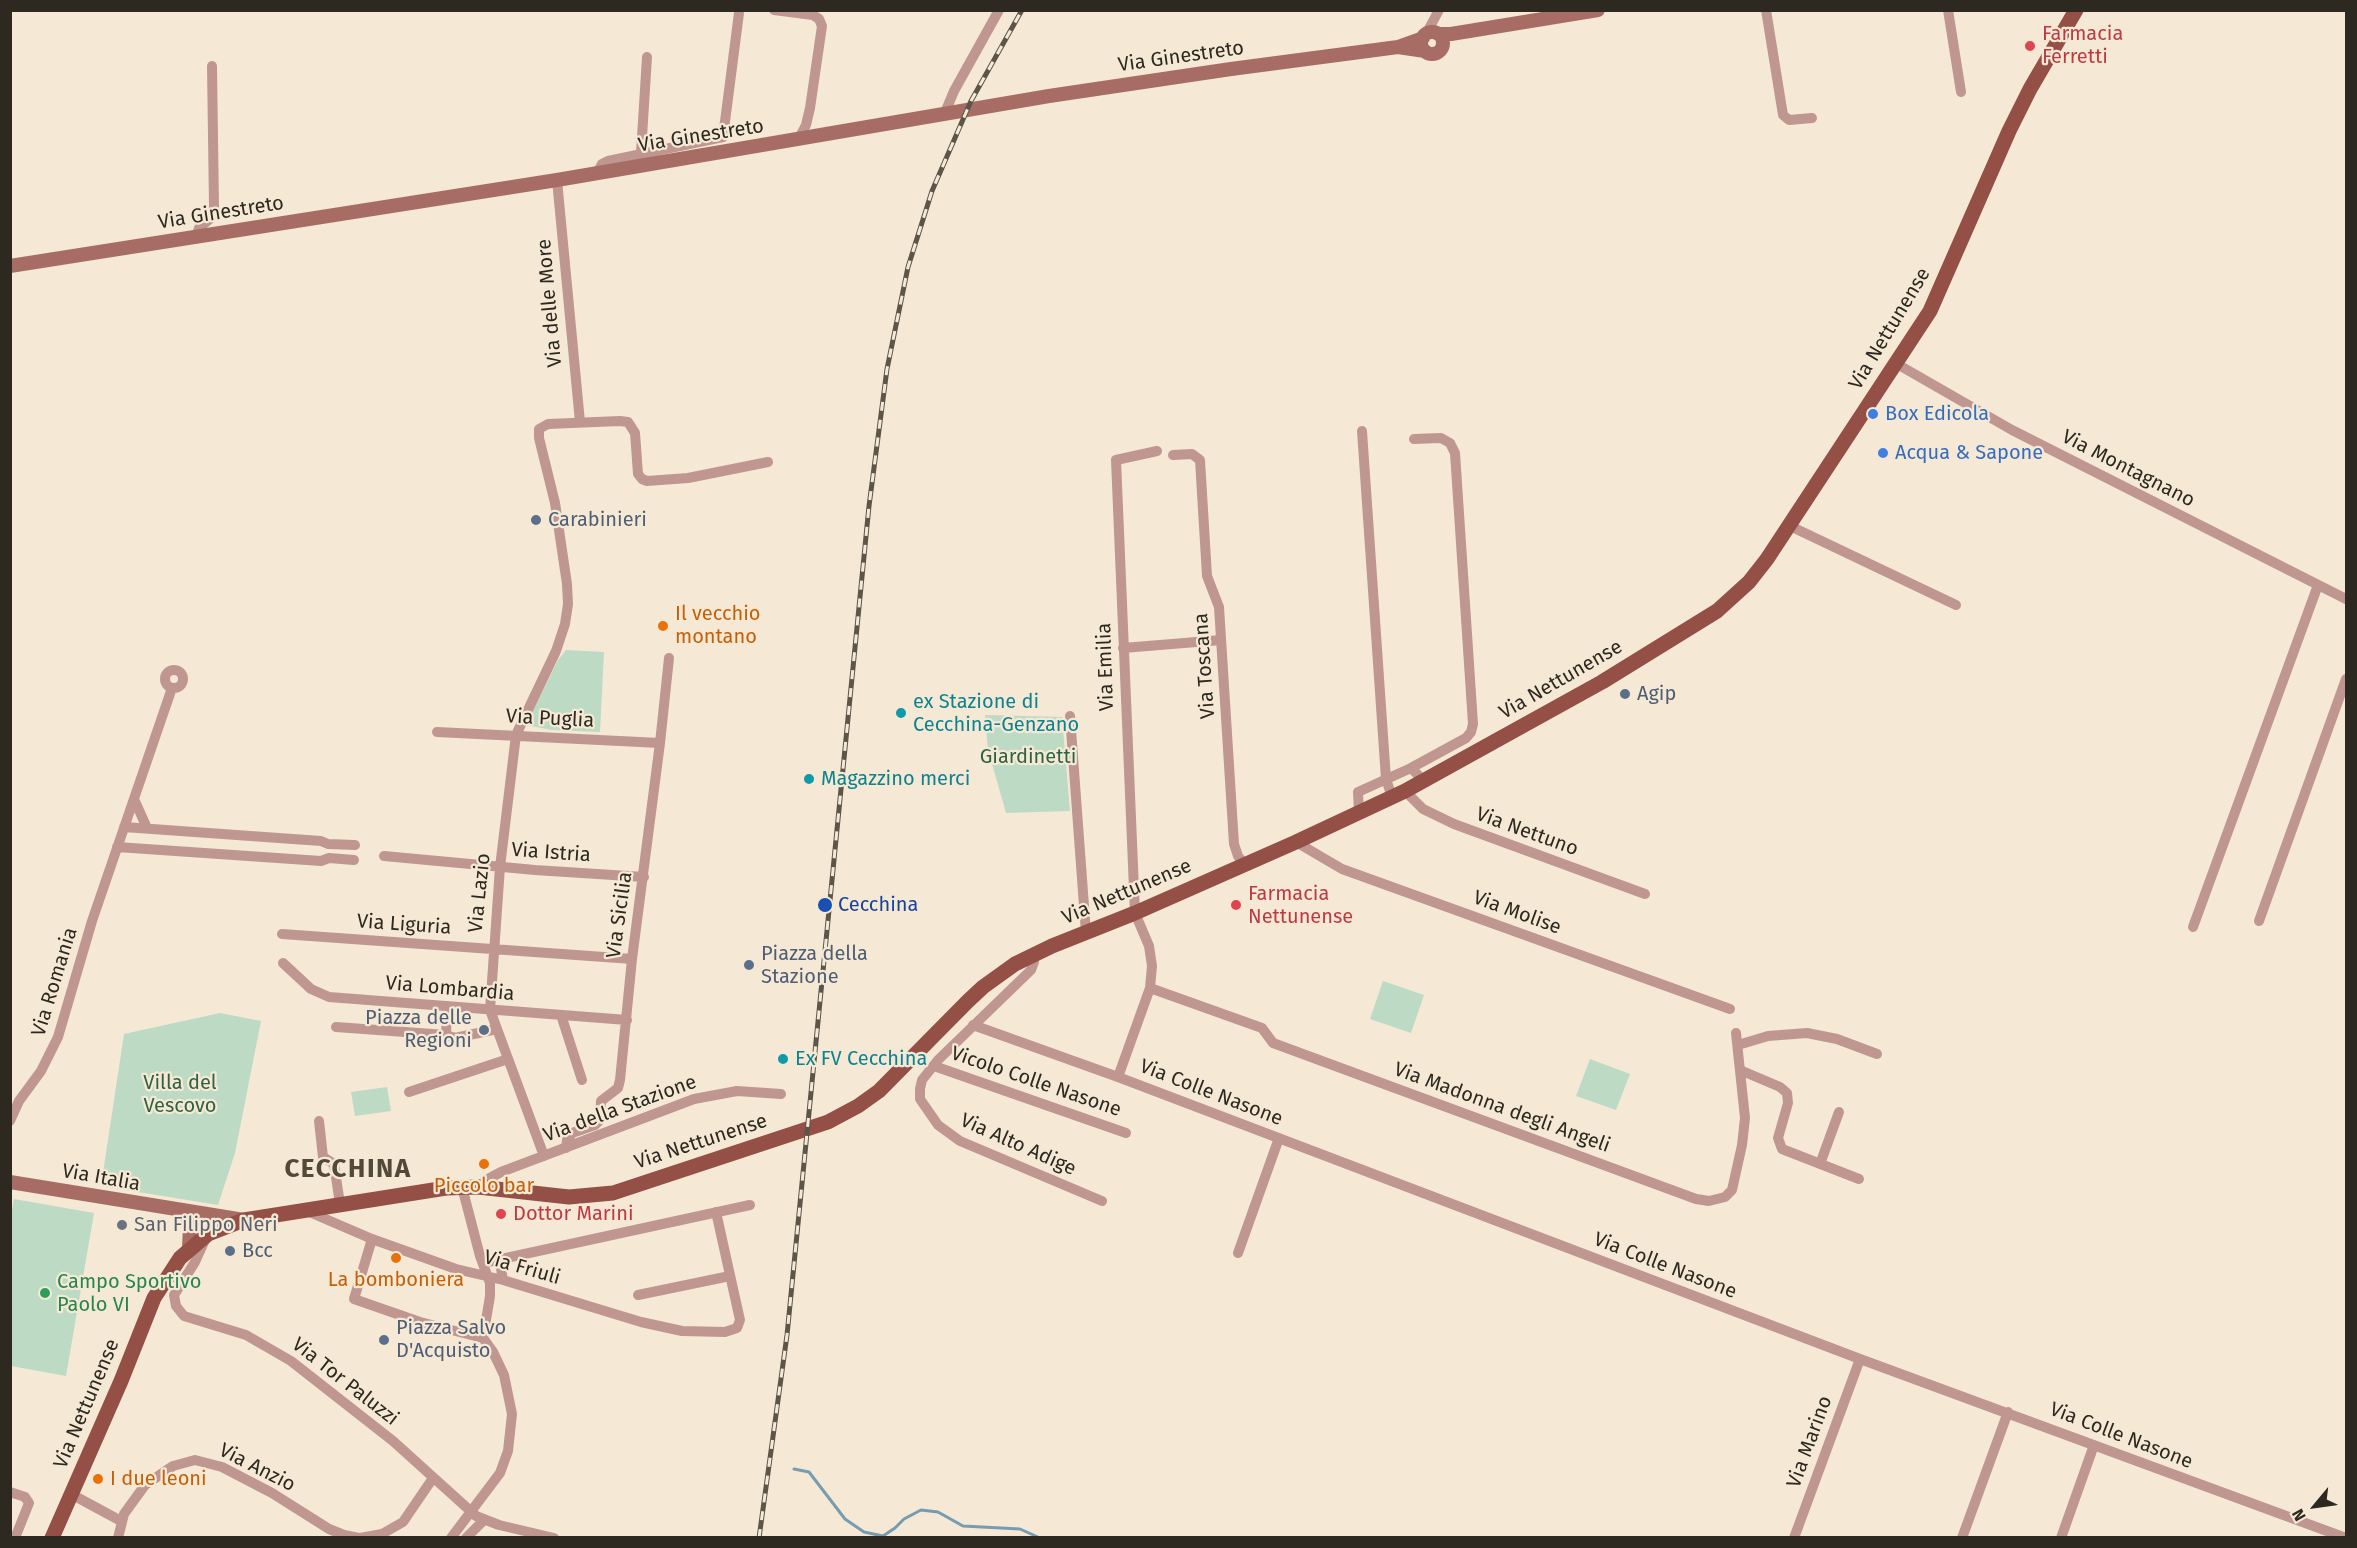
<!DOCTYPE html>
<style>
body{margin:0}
#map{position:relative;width:2357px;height:1548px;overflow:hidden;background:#f5e9d5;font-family:"Fira Sans",sans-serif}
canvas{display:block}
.frame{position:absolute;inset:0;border:12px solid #2d2921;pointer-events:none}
.north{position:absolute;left:2285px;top:1476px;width:60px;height:60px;-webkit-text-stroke:4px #f5e9d5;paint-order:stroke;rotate:241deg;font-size:16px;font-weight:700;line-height:24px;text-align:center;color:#2d2921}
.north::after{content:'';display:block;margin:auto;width:21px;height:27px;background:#2d2921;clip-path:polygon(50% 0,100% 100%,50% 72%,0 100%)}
</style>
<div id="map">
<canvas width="2357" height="1548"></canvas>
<div class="frame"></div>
<div class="north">N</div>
</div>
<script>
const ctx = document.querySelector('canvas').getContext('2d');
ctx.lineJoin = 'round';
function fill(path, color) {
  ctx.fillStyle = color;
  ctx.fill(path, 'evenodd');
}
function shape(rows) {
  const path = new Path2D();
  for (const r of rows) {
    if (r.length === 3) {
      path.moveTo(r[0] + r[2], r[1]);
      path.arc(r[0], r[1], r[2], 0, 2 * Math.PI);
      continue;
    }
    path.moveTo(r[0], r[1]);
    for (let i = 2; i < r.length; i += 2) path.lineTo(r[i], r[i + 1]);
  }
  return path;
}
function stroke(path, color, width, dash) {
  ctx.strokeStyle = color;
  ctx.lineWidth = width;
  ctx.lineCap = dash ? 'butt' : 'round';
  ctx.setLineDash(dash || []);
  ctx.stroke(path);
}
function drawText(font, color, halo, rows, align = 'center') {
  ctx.font = font + ' "Fira Sans",sans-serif';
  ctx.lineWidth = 4.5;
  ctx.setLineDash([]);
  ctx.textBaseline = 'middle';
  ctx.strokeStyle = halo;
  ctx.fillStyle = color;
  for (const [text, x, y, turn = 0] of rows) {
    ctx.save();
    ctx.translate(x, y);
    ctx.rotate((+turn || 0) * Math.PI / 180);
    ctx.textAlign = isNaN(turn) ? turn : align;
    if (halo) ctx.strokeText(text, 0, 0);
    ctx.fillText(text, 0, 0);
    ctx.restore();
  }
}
fill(shape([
 [566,650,604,652,600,732,552,730,531,726,528,721,558,660],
 [985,715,1062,717,1070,811,1006,813,988,750],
 [1383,981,1424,995,1411,1033,1370,1019],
 [220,1013,261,1021,235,1153,218,1205,101,1186,124,1034],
 [1590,1059,1630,1074,1616,1110,1576,1096],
 [387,1087,391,1111,355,1116,351,1092],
 [14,1199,94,1213,66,1376,11,1366,10,1220]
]), '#bddac5');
stroke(shape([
 [794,1469,809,1472,845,1519,864,1532,883,1536,895,1528,904,1519,921,1510,938,1512,963,1526,1020,1529,1040,1538]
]), '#769cb1', 3);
stroke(shape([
 [774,10,813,15,819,19,822,26,810,108,806,125,798,140],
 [1766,10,1783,115,1789,120,1812,118],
 [1948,10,1961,92],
 [1425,36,1439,10],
 [944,115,954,91,999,10],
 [641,153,647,57],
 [597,173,602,164,608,161,723,137,739,13],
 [557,180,580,422],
 [196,237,199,228,210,219,214,207,212,66],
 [1897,364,2012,430,2346,599],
 [1362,431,1386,779,1392,797],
 [1173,455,1192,454,1200,460,1207,576,1219,607,1234,844,1238,856,1244,864],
 [1790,526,1956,605],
 [1123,648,1221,640],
 [174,679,9],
 [1070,716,1086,933],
 [437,732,660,743],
 [1411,768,1466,738,1471,732,1473,724,1455,453,1450,443,1441,438,1414,439],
 [1405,791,1423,809,1454,824,1645,894],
 [134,799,147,828],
 [1359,813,1358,792,1411,768,1424,781],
 [124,827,321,841,328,844,355,845],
 [1296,842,1342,869,1730,1009],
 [117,847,321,861,329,858,354,860],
 [384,856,535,870,644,877],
 [2259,921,2346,679],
 [2193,927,2318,585],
 [282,934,632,959],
 [1033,955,1034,962,1031,970,938,1060,922,1080,920,1089,920,1099,938,1125,960,1141,1102,1201],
 [283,963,311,989,329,997,627,1020],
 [1150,988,1262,1028,1273,1043,1696,1199,1709,1201,1725,1197,1732,1190,1742,1145,1745,1118,1736,1033],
 [447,1006,446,1035,455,1038,497,1029],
 [561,1015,582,1080],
 [973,1025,1118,1077,1860,1359,2346,1538],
 [336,1027,446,1035],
 [1738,1045,1768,1036,1807,1033,1837,1039,1877,1054],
 [934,1066,1126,1133],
 [1740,1070,1780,1087,1787,1093,1788,1103,1778,1138,1782,1149,1859,1179],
 [1118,1077,1150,988,1152,966,1149,946,1135,913,1116,460,1157,451],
 [409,1092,508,1059],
 [10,1121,19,1101,41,1071,58,1037,92,921,172,688],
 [319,1121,323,1157,334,1164,340,1204],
 [566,1148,567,1140,572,1133,595,1125,600,1120,601,1101,618,1088,620,1080,632,959,660,743,669,658],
 [544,1156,490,1010,500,867,516,735,556,651,565,624,568,604,567,584,555,503,539,438,539,429,548,424,620,421,628,422,635,433,638,474,642,479,647,481,688,478,768,462],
 [1820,1164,1839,1112],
 [478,1187,488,1179,501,1172,694,1099,737,1091,781,1094],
 [307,1211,372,1239,456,1269,503,1280,641,1322,682,1331,725,1332,737,1328,740,1320,716,1212],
 [372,1239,354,1299,420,1322,483,1338],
 [205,1240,195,1262,174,1295,176,1306,184,1316,246,1335,291,1361,393,1441,476,1516,499,1525,554,1538],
 [1238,1253,1279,1138],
 [499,1257,503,1280],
 [483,1263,750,1205],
 [638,1295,730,1276],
 [10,1492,25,1497,29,1503,15,1538],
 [71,1494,121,1521],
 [118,1538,124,1514,145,1485,173,1466,195,1460,222,1467,272,1493,329,1529,344,1535,359,1538],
 [360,1538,382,1534,403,1522,433,1478],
 [451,1538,500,1473,508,1451,512,1414,504,1375,493,1352,483,1338,490,1296,490,1283,480,1256,462,1187],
 [466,1538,484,1520],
 [1794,1538,1860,1359],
 [1962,1538,2008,1412],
 [2061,1538,2094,1445]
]), '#bf9790', 10);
stroke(shape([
 [1432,43,11],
 [1438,34,1451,34,1598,10],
 [1423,38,1398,47,1425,51],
 [10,266,557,180,1049,96,1231,69,1398,47],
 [10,1182,244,1220],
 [185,1212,190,1226,189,1248]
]), '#a76d65', 14);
stroke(shape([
 [52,1538,121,1381,154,1298,180,1258,208,1234,244,1220,446,1188,478,1187,569,1197,613,1193,828,1122,858,1106,879,1091,968,1001,983,987,1015,964,1052,946,1135,913,1296,842,1405,791,1602,682,1717,611,1749,582,1767,559,1930,311,2009,131,2030,89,2076,10]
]), '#944f46', 15);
const rail = shape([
 [759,1538,787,1335,869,506,887,369,908,267,932,191,971,101,1022,10]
]);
stroke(rail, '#5b554a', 5);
stroke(rail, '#f5e9d5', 3, [9]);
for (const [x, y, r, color] of [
 [2030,46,6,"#e0444e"],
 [1873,414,6,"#3f7fe0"],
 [1883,453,6,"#3f7fe0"],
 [536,520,6,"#5c6f8a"],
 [663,626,6,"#e8710a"],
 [1625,694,6,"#5c6f8a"],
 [901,713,6,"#0f9aa8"],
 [809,779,6,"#0f9aa8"],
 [825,905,8,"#1a4fb4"],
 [1236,905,6,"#e0444e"],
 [749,965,6,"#5c6f8a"],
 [484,1030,6,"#5c6f8a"],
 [783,1059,6,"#0f9aa8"],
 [484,1164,6,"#e8710a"],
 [501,1214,6,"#e0444e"],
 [122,1225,6,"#6b7280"],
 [230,1251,6,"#5c6f8a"],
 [396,1258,6,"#e8710a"],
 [45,1293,6,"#2e9e5b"],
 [384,1340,6,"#5c6f8a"],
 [98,1479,6,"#e8710a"]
]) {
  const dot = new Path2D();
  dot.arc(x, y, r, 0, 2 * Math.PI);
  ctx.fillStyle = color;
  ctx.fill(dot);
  stroke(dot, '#f5e9d5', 2);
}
drawText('20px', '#be3a42', '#f5e9d5', [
 ["Farmacia",2042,34],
 ["Ferretti",2042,57],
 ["Farmacia",1248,894],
 ["Nettunense",1248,917],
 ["Dottor Marini",513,1214]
], 'left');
drawText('20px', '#2d2921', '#f5e9d5', [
 ["Via Ginestreto",1181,57,-8],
 ["Via Ginestreto",701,136,-9],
 ["Via Ginestreto",221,213,-9],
 ["Via delle More",550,303,-95],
 ["Via Nettunense",1890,329,-59],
 ["Via Montagnano",2128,469,27],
 ["Via Toscana",1205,666,-94],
 ["Via Emilia",1106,667,-92],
 ["Via Nettunense",1561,680,-30],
 ["Via Puglia",550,719,3],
 ["Via Nettuno",1527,832,20],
 ["Via Istria",551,853,4],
 ["Via Nettunense",1127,892,-23],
 ["Via Lazio",480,893,-84],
 ["Via Molise",1517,913,20],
 ["Via Sicilia",620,915,-82],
 ["Via Liguria",404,925,4],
 ["Via Romania",55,982,-73],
 ["Via Lombardia",450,989,5],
 ["Vicolo Colle Nasone",1036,1082,19],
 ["Via Colle Nasone",1211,1093,21],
 ["Via Madonna degli Angeli",1502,1108,20],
 ["Via della Stazione",620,1109,-20],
 ["Via Nettunense",701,1142,-18],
 ["Via Alto Adige",1018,1145,24],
 ["Via Italia",101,1178,10],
 ["Via Colle Nasone",1665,1266,21],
 ["Via Friuli",522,1268,16],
 ["Via Tor Paluzzi",345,1382,38],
 ["Via Nettunense",87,1404,-67],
 ["Via Colle Nasone",2121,1436,21],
 ["Via Marino",1810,1442,-70],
 ["Via Anzio",257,1468,27]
]);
drawText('20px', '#366cbe', '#f5e9d5', [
 ["Box Edicola",1885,414],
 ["Acqua & Sapone",1895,453]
], 'left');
drawText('20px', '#4e5e75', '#f5e9d5', [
 ["Carabinieri",548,520],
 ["Agip",1637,694],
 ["Piazza della",761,954],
 ["Stazione",761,977],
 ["Piazza delle",472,1018,"right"],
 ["Regioni",472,1041,"right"],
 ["Bcc",242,1251],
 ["Piazza Salvo",396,1328],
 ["D'Acquisto",396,1351]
], 'left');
drawText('20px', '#c56008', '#f5e9d5', [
 ["Il vecchio",675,614],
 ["montano",675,637],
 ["Piccolo bar",484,1186,"center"],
 ["La bomboniera",396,1280,"center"],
 ["I due leoni",110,1479]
], 'left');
drawText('20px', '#0d838f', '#f5e9d5', [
 ["ex Stazione di",913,702],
 ["Cecchina-Genzano",913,725],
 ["Magazzino merci",821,779],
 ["Ex FV Cecchina",795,1059]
], 'left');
drawText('20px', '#2d6341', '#f5e9d5', [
 ["Giardinetti",1028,757],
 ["Villa del",180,1083],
 ["Vescovo",180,1106]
]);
drawText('20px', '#164399', '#f5e9d5', [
 ["Cecchina",838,905]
], 'left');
drawText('20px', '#5b616d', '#f5e9d5', [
 ["San Filippo Neri",134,1225]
], 'left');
drawText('20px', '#27864d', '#f5e9d5', [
 ["Campo Sportivo",57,1282],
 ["Paolo VI",57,1305]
], 'left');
ctx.letterSpacing = '1.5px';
drawText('bold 26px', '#534938', '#f5e9d5', [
 ["CECCHINA",348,1170]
]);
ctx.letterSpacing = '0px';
</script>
